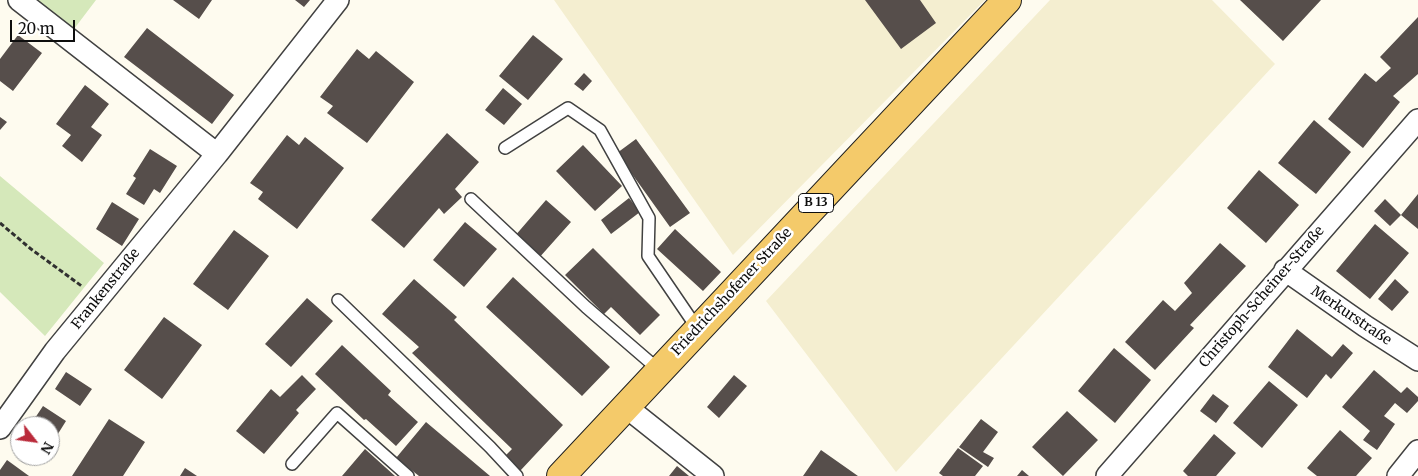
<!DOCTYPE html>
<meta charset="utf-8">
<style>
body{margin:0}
#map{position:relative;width:1418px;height:476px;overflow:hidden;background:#fefbef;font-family:Merriweather,serif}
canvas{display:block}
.north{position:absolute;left:10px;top:416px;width:50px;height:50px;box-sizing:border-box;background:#fff;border:1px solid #9f9f9f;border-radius:50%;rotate:120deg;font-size:14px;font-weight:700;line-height:20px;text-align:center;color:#0e0e0e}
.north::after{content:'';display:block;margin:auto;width:18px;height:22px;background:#ba2a3a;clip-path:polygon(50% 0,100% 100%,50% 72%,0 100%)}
.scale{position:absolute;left:10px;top:20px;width:65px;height:22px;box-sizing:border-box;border:2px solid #0e0e0e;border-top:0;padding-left:6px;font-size:15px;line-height:18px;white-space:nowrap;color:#0e0e0e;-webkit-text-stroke:4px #fff;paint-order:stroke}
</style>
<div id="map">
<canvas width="1418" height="476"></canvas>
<div class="north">N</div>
<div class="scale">20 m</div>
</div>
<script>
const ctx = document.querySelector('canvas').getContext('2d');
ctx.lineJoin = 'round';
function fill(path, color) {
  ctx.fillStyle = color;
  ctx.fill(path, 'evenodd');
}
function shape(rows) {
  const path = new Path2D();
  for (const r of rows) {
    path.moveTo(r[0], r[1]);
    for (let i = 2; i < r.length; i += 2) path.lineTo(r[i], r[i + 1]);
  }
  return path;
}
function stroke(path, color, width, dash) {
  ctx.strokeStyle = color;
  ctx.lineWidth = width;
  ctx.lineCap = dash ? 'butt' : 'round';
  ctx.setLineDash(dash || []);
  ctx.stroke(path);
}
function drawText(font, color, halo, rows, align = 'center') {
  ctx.font = font + ' Merriweather,serif';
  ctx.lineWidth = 5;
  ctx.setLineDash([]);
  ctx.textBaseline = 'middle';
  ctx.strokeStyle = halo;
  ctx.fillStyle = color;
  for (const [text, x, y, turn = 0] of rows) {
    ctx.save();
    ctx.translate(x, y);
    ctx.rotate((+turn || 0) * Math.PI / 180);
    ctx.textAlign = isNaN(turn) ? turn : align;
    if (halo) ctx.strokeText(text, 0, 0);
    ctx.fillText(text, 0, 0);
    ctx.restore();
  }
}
fill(shape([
 [554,0,985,0,733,255],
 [1050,0,1212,0,1275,64,896,472,766,301]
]), '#f4eed0');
fill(shape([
 [36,0,96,0,74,29],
 [0,176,104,263,45,336,0,292]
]), '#d5e8ba');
fill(shape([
 [173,0,212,0,199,19],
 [295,0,310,0,304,7],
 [865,0,920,0,936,23,901,49],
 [1240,0,1321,0,1283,41],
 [1418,17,1418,74,1393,96,1400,102,1363,148,1328,119,1365,73,1376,82,1391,68,1380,57],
 [147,28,234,95,212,124,124,57],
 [18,35,42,53,13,91,0,81,0,59],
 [533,35,563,59,528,100,499,76],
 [357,49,369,59,376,51,414,82,367,143,327,113,333,106,320,97],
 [584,73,592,81,583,91,574,84],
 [85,85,109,104,91,127,102,135,82,162,62,146,71,135,56,124],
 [503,88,522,104,504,125,485,110],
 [0,117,7,122,0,130],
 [1314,120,1351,152,1316,194,1278,163],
 [447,133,479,162,455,189,462,197,444,214,439,208,404,248,371,220],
 [287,135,299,145,305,137,344,168,297,229,258,199,263,192,250,183],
 [636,139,690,213,670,227,617,153],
 [583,145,622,186,595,211,556,171],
 [150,149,177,166,160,193,154,189,144,205,126,194,136,178,133,176],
 [1259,170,1299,205,1266,243,1227,208],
 [1418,194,1418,229,1401,215],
 [629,198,640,212,611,234,601,220],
 [1385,199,1401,215,1390,226,1374,211],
 [546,200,571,222,538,259,514,237],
 [112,202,139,219,122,246,96,229],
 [465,222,497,249,464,287,433,260],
 [1375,224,1409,253,1370,299,1336,271],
 [675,229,721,272,703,291,657,249],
 [234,230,269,256,228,310,193,284],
 [1220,243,1246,266,1190,325,1194,328,1155,370,1125,342,1163,300,1175,311,1192,293,1184,283],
 [593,248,660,315,640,335,611,307,604,314,565,275],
 [513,277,610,367,582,396,486,307],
 [414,279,457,317,454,320,563,425,520,471,505,456,512,449,412,353,419,347,382,314],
 [1395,279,1409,292,1392,311,1378,299],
 [307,298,333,321,291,367,265,344],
 [164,317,202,345,162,399,124,370],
 [1297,329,1332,357,1343,344,1353,353,1331,379,1326,374,1307,398,1268,367],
 [342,345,391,391,388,395,418,422,396,446,366,419,364,420,315,374],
 [1114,348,1151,380,1115,423,1078,391],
 [1374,370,1401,393,1407,387,1418,397,1418,401,1407,413,1395,403,1384,416,1395,424,1377,450,1363,440,1370,431,1342,407],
 [66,372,92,389,80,406,55,389],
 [302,375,316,389,296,410,299,413,264,454,236,431,271,389,280,397],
 [734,375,747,386,719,418,707,407],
 [1269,381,1298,405,1262,448,1233,423],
 [1213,394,1229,406,1216,423,1200,411],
 [43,406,66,421,56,437,50,433,50,426,40,426,33,421],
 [1067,411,1098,440,1063,476,1032,447],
 [109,419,145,442,123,476,72,476],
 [981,419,998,432,983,452,994,458,988,467,959,447],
 [426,422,490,476,419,476,396,458],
 [1340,430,1372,458,1356,476,1317,476,1307,468],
 [1214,434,1236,453,1216,476,1188,476,1183,471],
 [958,448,983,466,975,476,943,476,939,473],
 [365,449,395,476,342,476],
 [821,450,858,476,803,476],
 [33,456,45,456,42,461],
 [7,460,29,476,0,476,0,470],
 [677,466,689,476,669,476],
 [185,468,197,476,180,476],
 [1022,470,1029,476,1017,476]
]), '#564e4b');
const lane = shape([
 [505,148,568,108,600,130,649,218,648,256,697,328],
 [471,199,586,307,659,370],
 [338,300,490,447,517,476],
 [292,464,337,413,408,476]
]);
const street = shape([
 [19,0,217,154],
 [1285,270,1365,326,1418,360],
 [625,406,713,476],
 [0,428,55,351,217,154,338,0],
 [1107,476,1418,120],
 [1398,476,1418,451]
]);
const primary = shape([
 [561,476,1007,0]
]);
stroke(lane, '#414141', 14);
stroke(street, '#414141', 24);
stroke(primary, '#1f1f1f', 30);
stroke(shape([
 [0,223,31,249,83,287]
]), '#303030', 3, [5, 2.5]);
stroke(lane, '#fff', 11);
stroke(street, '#fff', 21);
stroke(primary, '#f4ca6a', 28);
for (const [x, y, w] of [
 [816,203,35]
]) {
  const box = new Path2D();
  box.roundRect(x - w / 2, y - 9.5, w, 19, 4);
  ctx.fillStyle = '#fff';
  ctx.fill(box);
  stroke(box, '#0e0e0e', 1);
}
drawText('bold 12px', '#0e0e0e', null, [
 ["B 13",816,203]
]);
drawText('14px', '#0e0e0e', '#fff', [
 ["Frankenstraße",106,289,-51],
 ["Friedrichshofener Straße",732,292,-47],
 ["Christoph-Scheiner-Straße",1262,297,-49],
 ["Merkurstraße",1351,316,34]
]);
</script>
